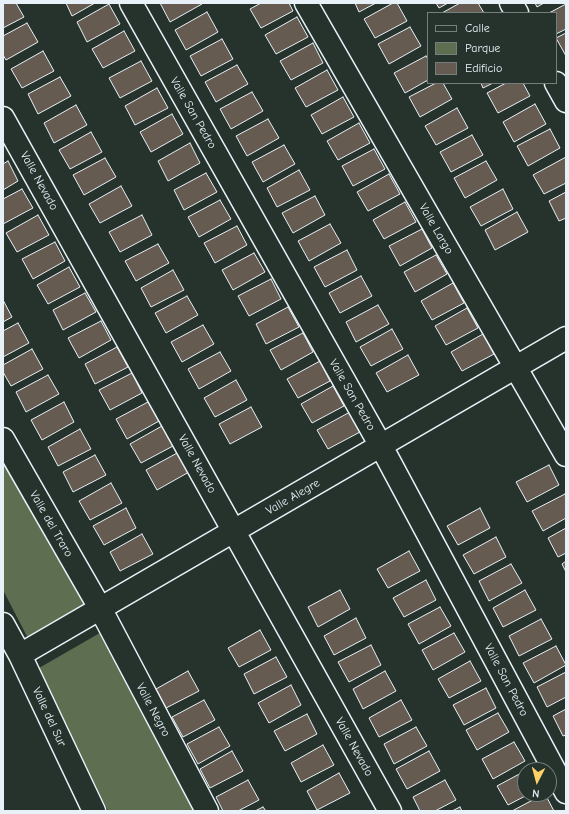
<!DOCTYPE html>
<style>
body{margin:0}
#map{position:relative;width:569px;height:814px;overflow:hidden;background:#26332d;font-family:"Comic Neue",sans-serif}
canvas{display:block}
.frame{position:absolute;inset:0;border:4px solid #e8f1f8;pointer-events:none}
.legend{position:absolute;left:427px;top:12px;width:130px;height:72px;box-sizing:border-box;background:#26332d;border:1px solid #747f7e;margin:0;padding:5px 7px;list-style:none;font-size:12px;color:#e8f1f8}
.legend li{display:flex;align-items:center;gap:8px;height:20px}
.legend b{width:20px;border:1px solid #747f7e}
.north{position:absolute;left:517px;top:762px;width:40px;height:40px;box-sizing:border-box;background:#26332d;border:1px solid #747f7e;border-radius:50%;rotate:186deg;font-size:11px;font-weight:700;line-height:16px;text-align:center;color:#e8f1f8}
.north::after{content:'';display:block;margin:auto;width:14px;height:18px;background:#ffd166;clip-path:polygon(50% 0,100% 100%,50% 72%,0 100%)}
</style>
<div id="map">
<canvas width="569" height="814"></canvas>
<div class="frame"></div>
<ul class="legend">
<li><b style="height:5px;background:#26332d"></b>Calle</li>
<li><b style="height:11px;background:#5d6e51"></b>Parque</li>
<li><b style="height:11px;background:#655b51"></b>Edificio</li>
</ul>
<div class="north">N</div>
</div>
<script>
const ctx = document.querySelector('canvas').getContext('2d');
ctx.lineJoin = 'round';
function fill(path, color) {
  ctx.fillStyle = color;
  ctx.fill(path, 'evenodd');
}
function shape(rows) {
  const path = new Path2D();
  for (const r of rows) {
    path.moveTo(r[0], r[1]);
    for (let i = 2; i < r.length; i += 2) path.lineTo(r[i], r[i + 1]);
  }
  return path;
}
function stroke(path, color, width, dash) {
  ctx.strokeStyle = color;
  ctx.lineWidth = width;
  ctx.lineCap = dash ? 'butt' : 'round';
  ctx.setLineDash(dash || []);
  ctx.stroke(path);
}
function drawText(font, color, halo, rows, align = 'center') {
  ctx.font = font + ' "Comic Neue",sans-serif';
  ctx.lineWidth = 3;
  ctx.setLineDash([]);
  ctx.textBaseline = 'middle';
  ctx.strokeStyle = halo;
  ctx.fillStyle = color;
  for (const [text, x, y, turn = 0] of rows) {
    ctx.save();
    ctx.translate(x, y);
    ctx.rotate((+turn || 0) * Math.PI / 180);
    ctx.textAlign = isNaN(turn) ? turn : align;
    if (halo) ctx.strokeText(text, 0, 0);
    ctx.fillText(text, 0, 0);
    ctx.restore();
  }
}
fill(shape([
 [3,458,91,614,33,648,3,590],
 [105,630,199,811,108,811,39,668]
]), '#5d6e51');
const building = shape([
 [3,3,16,3,24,17,3,28,3,3],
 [66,3,95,3,72,16,66,3],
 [160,3,202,3,202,4,170,22,160,3],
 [261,3,289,3,293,11,261,28,250,9,261,3],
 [355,3,376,3,359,12,355,3],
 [393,3,397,3,407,21,375,38,364,19,393,3],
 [436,3,448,3,439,8,436,3],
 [460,3,478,3,484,13,442,13,460,3],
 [535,3,544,3,537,7,535,3],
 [109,4,120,24,87,42,77,22,109,4],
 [566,4,566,29,556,34,556,13,549,13,566,4],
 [207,12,218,32,186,50,175,30,207,12],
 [297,17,308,37,276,54,265,35,297,17],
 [27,23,38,42,6,60,3,55,3,36,27,23],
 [410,27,421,46,389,64,378,44,410,27],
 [124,31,135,51,103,68,92,49,124,31],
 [566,33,566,56,556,38,566,33],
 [222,39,233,59,201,76,190,56,222,39],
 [313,43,323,63,291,80,280,61,313,43],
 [43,51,54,71,22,88,11,69,43,51],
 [426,56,428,59,428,80,405,93,394,73,426,56],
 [141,61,152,81,120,98,109,78,141,61],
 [237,65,248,84,216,102,205,82,237,65],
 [327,70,338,90,306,107,295,88,327,70],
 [60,77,71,96,38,114,28,94,60,77],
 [436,83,443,83,452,99,420,117,409,97,436,83],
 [481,83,493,83,483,88,481,83],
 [506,83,523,83,530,96,498,113,487,93,506,83],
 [157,88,168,108,135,125,125,106,157,88],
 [252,92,263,111,231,129,220,109,252,92],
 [343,97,354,117,322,134,311,115,343,97],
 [535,104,546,124,514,142,503,122,535,104],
 [76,105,87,125,54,143,44,123,76,105],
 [457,108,468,128,436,145,425,126,457,108],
 [172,114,183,134,151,152,140,132,172,114],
 [268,119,279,138,247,156,236,136,268,119],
 [359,123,370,143,338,160,327,141,359,123],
 [550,129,560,148,528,166,517,146,550,129],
 [91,132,102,152,70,169,59,150,91,132],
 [472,135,483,155,451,172,440,152,472,135],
 [190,143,200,163,168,181,158,161,190,143],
 [284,145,295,164,263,182,252,162,284,145],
 [374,149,385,169,353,186,342,166,374,149],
 [566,157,566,183,544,194,533,175,566,157],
 [105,158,116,177,84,195,73,175,105,158],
 [8,161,18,181,3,190,3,164,8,161],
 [486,161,497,180,465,198,454,178,486,161],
 [299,170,310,190,277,207,267,188,299,170],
 [206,173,217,192,184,210,174,190,206,173],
 [389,174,400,194,368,211,357,192,389,174],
 [121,186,132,206,100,223,89,204,121,186],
 [22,189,33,208,3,224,3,199,22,189],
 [503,189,513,209,481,226,470,207,503,189],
 [566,192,566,218,559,221,549,201,566,192],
 [315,196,325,215,293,233,282,213,315,196],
 [220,200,231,219,199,237,188,217,220,200],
 [405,202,416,222,384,239,373,220,405,202],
 [517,212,528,232,495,250,485,230,517,212],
 [38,215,49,235,17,252,6,233,38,215],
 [142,215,152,235,120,252,109,232,142,215],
 [330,224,341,243,309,261,298,241,330,224],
 [237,226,247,245,215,263,204,243,237,226],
 [422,229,432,248,400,266,389,246,422,229],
 [55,242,65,261,33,279,22,259,55,242],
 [158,244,169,263,136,281,125,261,158,244],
 [347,250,357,270,325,287,314,267,347,250],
 [254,253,265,272,233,290,222,270,254,253],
 [436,255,447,274,415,292,404,272,436,255],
 [69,267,80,287,48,304,37,285,69,267],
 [173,270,184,290,151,307,141,288,173,270],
 [361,276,372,296,340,313,329,293,361,276],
 [271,279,281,299,249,316,238,296,271,279],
 [453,283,464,303,432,320,421,301,453,283],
 [85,293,96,312,63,330,53,310,85,293],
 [187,296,198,315,166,333,155,313,187,296],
 [3,300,12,317,3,322,3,300],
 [378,305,389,324,356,342,346,322,378,305],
 [288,307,299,327,266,344,256,324,288,307],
 [467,308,478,328,446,345,435,326,467,308],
 [101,321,111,340,79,358,68,338,101,321],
 [18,323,29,343,3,357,3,331,18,323],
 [203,325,214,344,182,362,171,342,203,325],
 [392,329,403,349,371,366,360,347,392,329],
 [303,333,313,352,281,370,270,350,303,333],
 [483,334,494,354,462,371,451,352,483,334],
 [117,347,128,367,95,384,85,364,117,347],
 [32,349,43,369,11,386,3,372,3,365,32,349],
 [220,352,231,371,199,389,188,369,220,352],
 [408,355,419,375,387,392,376,373,408,355],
 [320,361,330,381,298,398,287,379,320,361],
 [132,373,142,393,110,410,99,390,132,373],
 [48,375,59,394,26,412,16,392,48,375],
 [236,380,247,400,215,417,204,398,236,380],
 [333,386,344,406,312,423,301,404,333,386],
 [64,402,74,422,42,440,31,420,64,402],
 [148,402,159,421,127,439,116,419,148,402],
 [251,407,262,427,230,444,219,424,251,407],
 [350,412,360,432,328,449,317,430,350,412],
 [162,426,173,446,141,463,130,444,162,426],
 [80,429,91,449,58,466,48,447,80,429],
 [179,452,189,472,157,490,146,470,179,452],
 [95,455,106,475,73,492,63,472,95,455],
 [549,465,559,485,527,502,516,482,549,465],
 [111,483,122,503,90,520,79,501,111,483],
 [565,494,566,496,566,518,543,531,532,511,565,494],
 [126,508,136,528,104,545,93,526,126,508],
 [480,508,490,528,458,545,447,526,480,508],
 [566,528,566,553,558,557,548,538,566,528],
 [142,534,153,554,120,571,110,552,142,534],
 [496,537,506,557,474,574,463,555,496,537],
 [409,551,420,571,388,588,377,569,409,551],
 [566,561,566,572,562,564,566,561],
 [511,564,522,583,489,601,479,581,511,564],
 [426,580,436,600,404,617,393,598,426,580],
 [340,590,350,609,318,627,308,607,340,590],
 [525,590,536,610,503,627,493,608,525,590],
 [440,607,451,626,419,644,408,624,440,607],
 [356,618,366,638,334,655,324,636,356,618],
 [541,619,552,639,519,656,509,636,541,619],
 [260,630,271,650,239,667,228,648,260,630],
 [454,633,465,652,433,670,422,650,454,633],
 [371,645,381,665,349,682,338,662,371,645],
 [556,646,566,665,534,683,523,663,556,646],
 [276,657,287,677,254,694,244,674,276,657],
 [470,661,481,681,449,698,438,679,470,661],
 [188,671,199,691,166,708,156,689,188,671],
 [385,671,396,691,363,709,353,689,385,671],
 [566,672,566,697,547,707,537,687,566,672],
 [291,685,301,705,269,723,258,703,291,685],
 [486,688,496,708,464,725,453,705,486,688],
 [204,700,215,720,183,737,172,717,204,700],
 [401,700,412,720,379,737,369,718,401,700],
 [566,709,566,735,563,736,553,716,566,709],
 [498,713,509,732,477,750,466,730,498,713],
 [307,714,317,734,285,751,274,731,307,714],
 [219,727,230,746,198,764,187,744,219,727],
 [416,727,427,746,394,764,384,744,416,727],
 [514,742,525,761,493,779,482,759,514,742],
 [323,745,334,765,301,782,291,763,323,745],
 [232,751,243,771,210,788,200,769,232,751],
 [429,751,440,771,407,789,396,769,429,751],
 [525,771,525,794,529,794,508,805,497,786,525,771],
 [339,773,350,793,317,810,307,791,339,773],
 [248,780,259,800,238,811,223,811,216,797,248,780],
 [445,780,456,800,435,811,420,811,413,797,445,780],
 [545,794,554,811,512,811,544,794,545,794],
 [263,807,266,811,255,811,263,807],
 [460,807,462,811,452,811,460,807]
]);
fill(building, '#655b51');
stroke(building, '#e8f1f8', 1);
const street = shape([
 [131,3,381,446,566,792],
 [306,3,566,455],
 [511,3,517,13],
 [556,83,566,101],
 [3,118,390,811],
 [3,439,100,608,207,811],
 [3,624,20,655,94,811],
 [20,655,566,338]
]);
stroke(street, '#e8f1f8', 25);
stroke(street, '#26332d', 22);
drawText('12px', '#e8f1f8', '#26332d', [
 ["Valle San Pedro",193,113,60],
 ["Valle Nevado",39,181,61],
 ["Valle Largo",436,229,60],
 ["Valle San Pedro",352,395,60],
 ["Valle Nevado",197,464,61],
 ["Valle Alegre",293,497,-30],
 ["Valle del Traro",51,524,60],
 ["Valle San Pedro",506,680,62],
 ["Valle Negro",153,710,62],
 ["Valle del Sur",49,717,65],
 ["Valle Nevado",354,747,61]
]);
</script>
